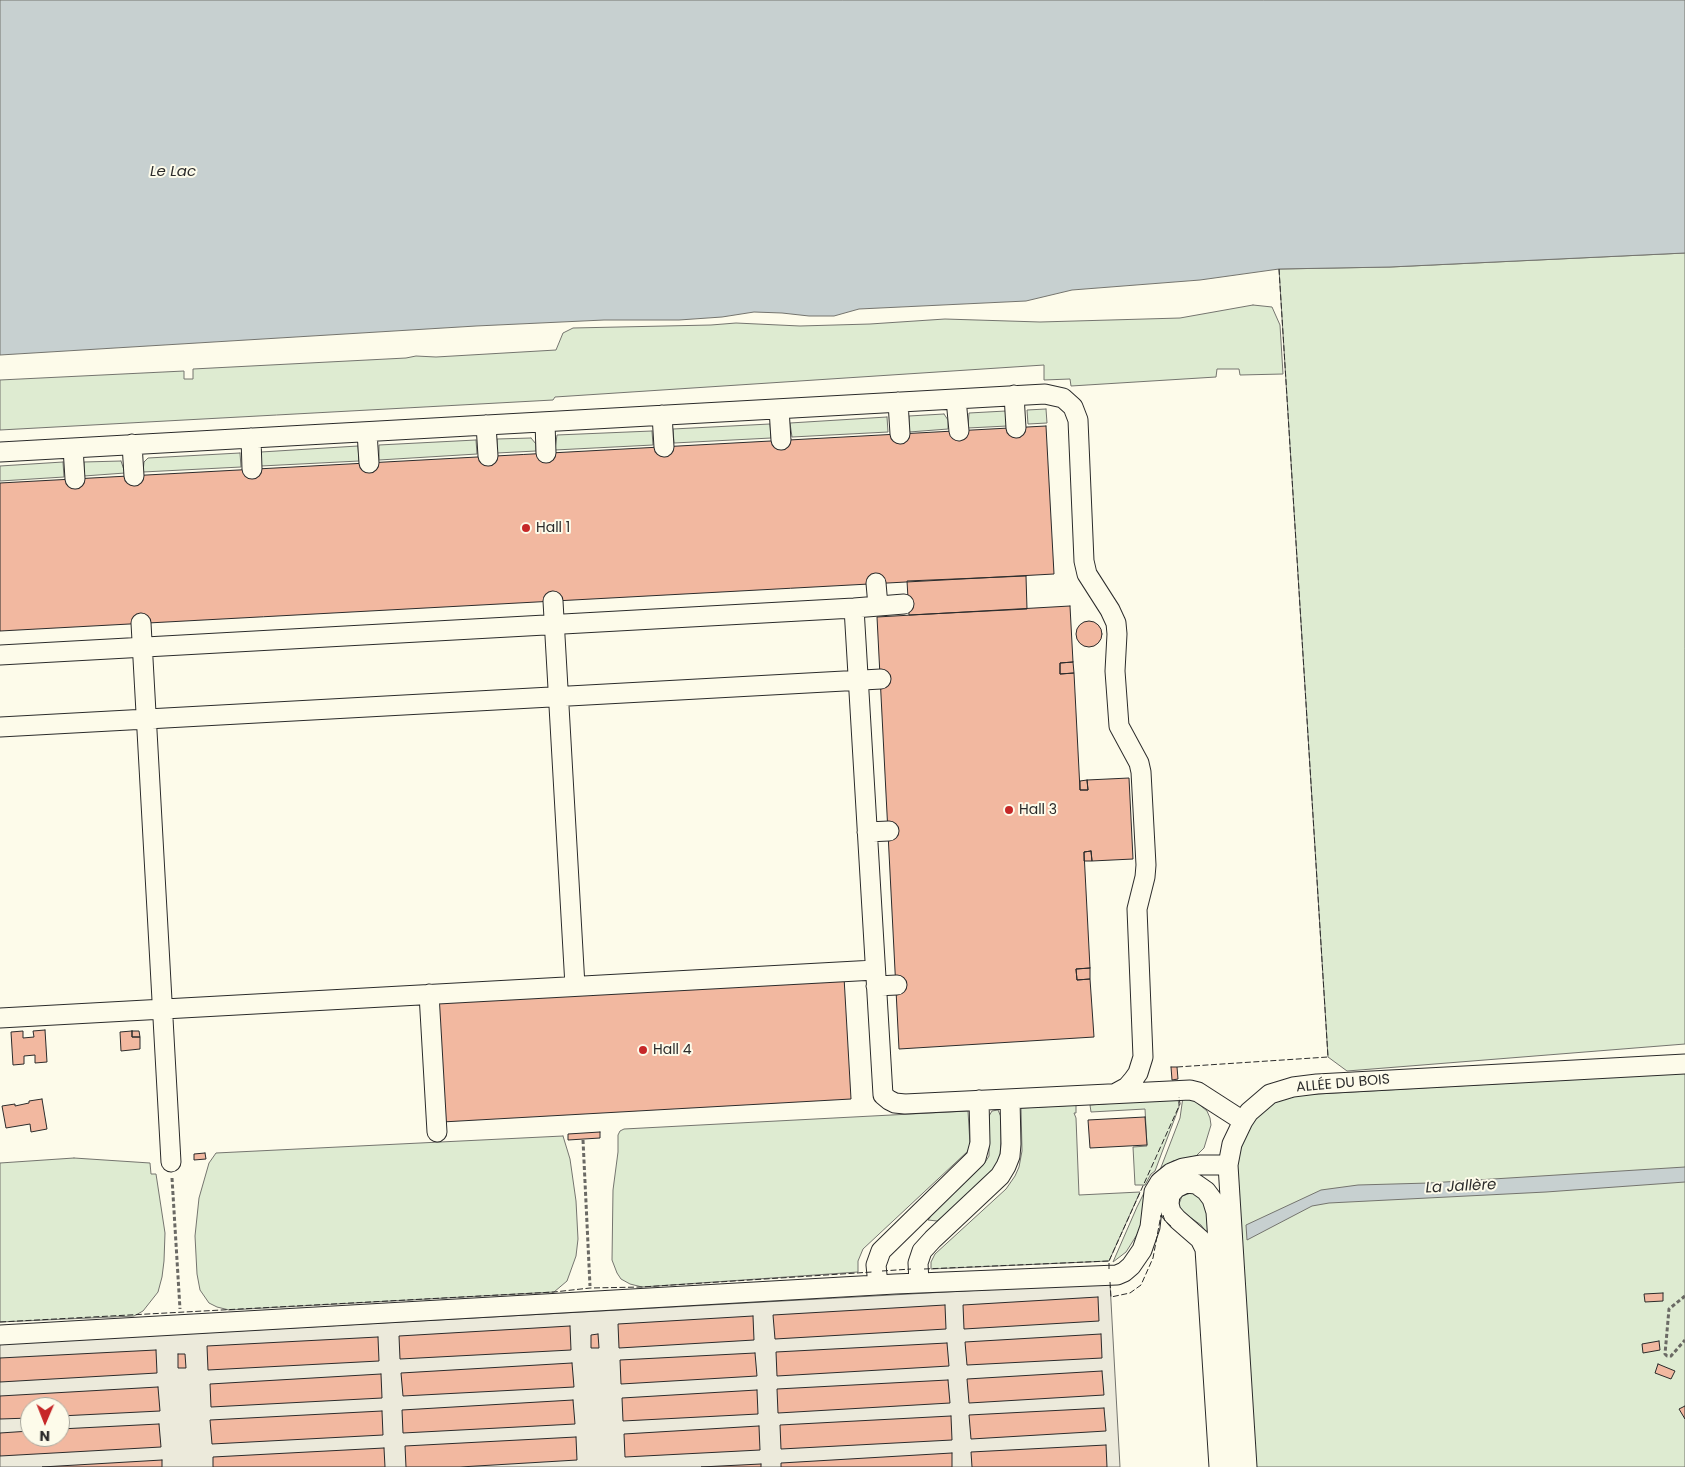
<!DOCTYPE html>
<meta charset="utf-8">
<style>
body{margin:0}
#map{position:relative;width:1685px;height:1467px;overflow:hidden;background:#fdfbea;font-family:Poppins,sans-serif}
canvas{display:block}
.north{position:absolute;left:20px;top:1397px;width:50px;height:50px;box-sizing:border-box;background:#fdfbea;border:1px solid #a9a89e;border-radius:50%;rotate:181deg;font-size:14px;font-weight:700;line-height:20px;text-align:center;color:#2b2b2b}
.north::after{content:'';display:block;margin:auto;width:18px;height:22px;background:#c62828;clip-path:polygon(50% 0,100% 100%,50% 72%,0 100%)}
</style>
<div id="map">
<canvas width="1685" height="1467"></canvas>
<div class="north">N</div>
</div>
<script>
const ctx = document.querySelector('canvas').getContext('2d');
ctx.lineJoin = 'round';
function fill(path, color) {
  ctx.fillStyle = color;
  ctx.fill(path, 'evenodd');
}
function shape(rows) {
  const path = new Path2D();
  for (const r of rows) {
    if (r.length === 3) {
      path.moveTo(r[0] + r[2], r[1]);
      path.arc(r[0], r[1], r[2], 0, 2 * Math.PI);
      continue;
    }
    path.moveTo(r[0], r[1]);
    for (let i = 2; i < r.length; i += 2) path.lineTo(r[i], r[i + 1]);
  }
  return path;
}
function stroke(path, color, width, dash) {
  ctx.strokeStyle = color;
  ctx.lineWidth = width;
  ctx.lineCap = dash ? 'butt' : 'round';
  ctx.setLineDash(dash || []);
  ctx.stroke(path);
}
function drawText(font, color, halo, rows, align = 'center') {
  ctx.font = font + ' Poppins,sans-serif';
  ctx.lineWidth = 4;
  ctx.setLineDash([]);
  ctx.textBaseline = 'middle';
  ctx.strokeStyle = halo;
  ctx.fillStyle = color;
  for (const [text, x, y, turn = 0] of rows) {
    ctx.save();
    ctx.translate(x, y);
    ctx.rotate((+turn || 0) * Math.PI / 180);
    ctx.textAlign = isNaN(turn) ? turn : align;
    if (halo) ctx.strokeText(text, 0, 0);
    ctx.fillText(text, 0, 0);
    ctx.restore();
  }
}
const green = shape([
 [1685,253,1685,1044,1347,1071,1328,1057,1279,269,1390,267,1685,253],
 [1253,305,1272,307,1280,325,1283,374,1240,375,1239,369,1217,369,1216,377,1071,386,1070,379,1044,380,1044,365,555,397,553,400,0,430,0,380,184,371,184,379,193,379,193,369,406,358,416,356,436,357,556,350,563,333,573,328,711,325,736,323,800,326,870,324,945,319,1040,322,1180,318,1253,305],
 [1046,409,1047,423,1028,424,1027,410,1046,409],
 [1006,411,1007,426,968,428,969,413,1006,411],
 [944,414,948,420,948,429,909,432,909,416,944,414],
 [887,417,888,432,792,437,790,423,887,417],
 [770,424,771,438,674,443,673,429,770,424],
 [652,431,653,445,555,450,557,435,652,431],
 [531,438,536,444,536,451,497,453,497,439,531,438],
 [476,440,477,454,379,460,379,445,476,440],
 [358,446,359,461,261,466,261,452,358,446],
 [240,453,241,467,143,472,144,462,148,458,240,453],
 [121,461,125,473,84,476,84,462,121,461],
 [63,462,64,477,0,481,0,466,63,462],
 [1685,1073,1685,1467,1256,1467,1237,1160,1240,1146,1246,1131,1258,1114,1266,1106,1277,1101,1299,1095,1685,1073],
 [1183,1097,1195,1101,1207,1111,1210,1118,1211,1125,1204,1148,1196,1156,1173,1161,1160,1170,1180,1118,1183,1097],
 [1178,1098,1179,1107,1155,1171,1151,1174,1145,1185,1135,1185,1133,1147,1147,1146,1145,1109,1091,1112,1090,1105,1178,1098],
 [1076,1105,1076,1113,1074,1113,1076,1118,1079,1195,1140,1192,1109,1261,931,1269,931,1262,935,1254,1006,1189,1015,1176,1019,1167,1022,1151,1021,1108,1076,1105],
 [998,1110,1001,1117,1001,1141,1000,1156,996,1167,949,1212,937,1221,928,1220,933,1213,984,1164,989,1156,989,1116,992,1111,998,1110],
 [968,1111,970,1144,968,1151,863,1249,858,1261,858,1272,642,1287,630,1284,621,1279,617,1273,612,1260,613,1190,618,1152,618,1135,620,1131,624,1129,968,1111],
 [563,1136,570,1159,576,1201,578,1239,576,1256,567,1281,554,1292,229,1310,217,1307,209,1303,200,1290,197,1274,195,1236,199,1198,209,1163,216,1153,563,1136],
 [74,1158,150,1163,151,1174,156,1174,165,1233,164,1261,162,1277,158,1292,143,1311,134,1316,0,1322,0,1163,74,1158],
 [1146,1189,1143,1222,1138,1233,1126,1252,1113,1262,1137,1207,1146,1189],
 [1191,1193,1199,1196,1204,1201,1212,1220,1210,1237,1201,1225,1180,1210,1179,1204,1182,1196,1191,1193]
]);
fill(green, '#deebd1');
stroke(green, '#74746e', 1);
const parking = shape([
 [1110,1283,1120,1467,0,1467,0,1344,1110,1283],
 [30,1407,60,1407,60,1437,30,1437,30,1407]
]);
fill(parking, '#eceadb');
stroke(parking, '#74746e', 1);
const water = shape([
 [0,0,1685,0,1685,253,1390,267,1279,269,1200,280,1072,290,1026,301,859,309,834,316,809,316,782,313,754,312,722,317,679,320,604,320,476,326,0,355,0,0],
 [1685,1167,1685,1182,1546,1192,1329,1203,1312,1206,1247,1240,1246,1225,1321,1190,1358,1185,1429,1183,1685,1167]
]);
fill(water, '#c7d0d0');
stroke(water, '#74746e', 1);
const building = shape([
 [1046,426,1054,574,0,631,0,483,1046,426],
 [1026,576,1027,609,909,615,907,581,1026,576],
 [1070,606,1073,662,1060,663,1060,674,1074,673,1080,790,1088,790,1087,780,1129,778,1133,859,1092,861,1091,851,1084,852,1090,968,1076,969,1077,980,1090,979,1094,1037,899,1049,877,617,1070,606],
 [1089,634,13],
 [1073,662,1074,673,1060,674,1060,663,1073,662],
 [1087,780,1088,790,1080,790,1080,781,1087,780],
 [1091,851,1092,861,1084,861,1084,852,1091,851],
 [1090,968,1090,979,1077,980,1076,969,1090,968],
 [844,977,851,1099,442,1122,435,1000,844,977],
 [45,1030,47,1062,35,1063,35,1055,24,1056,24,1064,13,1065,11,1032,23,1031,23,1038,34,1037,33,1031,45,1030],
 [132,1031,139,1031,140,1037,132,1037,132,1031],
 [132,1031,132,1037,140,1037,140,1049,121,1051,120,1032,132,1031],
 [1171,1067,1177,1067,1178,1079,1172,1080,1171,1067],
 [42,1099,47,1129,31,1132,30,1124,6,1128,2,1106,15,1104,15,1106,29,1103,29,1101,42,1099],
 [1145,1117,1147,1145,1090,1148,1088,1120,1145,1117],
 [600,1132,600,1138,568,1140,568,1134,600,1132],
 [205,1153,206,1159,194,1160,194,1154,205,1153],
 [1663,1293,1663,1301,1645,1302,1644,1294,1663,1293],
 [1098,1297,1099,1321,964,1329,963,1305,1098,1297],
 [945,1305,946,1329,775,1339,773,1315,945,1305],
 [753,1316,754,1340,619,1348,618,1324,753,1316],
 [570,1326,571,1350,400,1359,399,1336,570,1326],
 [598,1334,599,1348,591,1348,591,1335,598,1334],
 [1101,1334,1102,1358,967,1365,965,1342,1101,1334],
 [378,1337,379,1361,208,1370,207,1346,378,1337],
 [1659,1341,1660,1350,1643,1353,1642,1344,1659,1341],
 [947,1343,949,1366,777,1376,776,1352,947,1343],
 [156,1350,157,1373,0,1382,0,1358,156,1350],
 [755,1353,757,1376,621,1384,620,1360,755,1353],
 [178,1354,185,1354,186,1368,178,1368,178,1354],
 [572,1363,574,1387,403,1396,401,1373,572,1363],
 [1658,1364,1675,1371,1671,1379,1655,1373,1658,1364],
 [1102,1371,1104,1395,969,1403,967,1379,1102,1371],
 [381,1374,382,1398,211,1407,210,1384,381,1374],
 [948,1380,950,1403,778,1413,777,1389,948,1380],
 [158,1387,160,1411,60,1416,60,1407,30,1407,30,1418,0,1419,0,1396,158,1387],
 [757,1390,758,1414,623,1421,622,1398,757,1390],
 [573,1400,575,1424,403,1433,402,1410,573,1400],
 [1685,1406,1685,1419,1679,1409,1685,1406],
 [1104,1408,1106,1431,971,1439,969,1415,1104,1408],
 [382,1411,383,1435,212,1444,210,1420,382,1411],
 [951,1416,952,1440,781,1449,780,1425,951,1416],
 [159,1424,161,1447,0,1456,0,1433,30,1431,30,1437,60,1437,60,1429,159,1424],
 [759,1426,760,1450,625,1457,624,1434,759,1426],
 [576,1437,577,1460,460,1467,406,1467,405,1446,576,1437],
 [1106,1445,1107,1467,972,1467,971,1452,1106,1445],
 [384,1448,385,1467,213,1467,213,1457,384,1448],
 [952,1453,952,1467,781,1467,781,1463,952,1453],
 [162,1460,162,1467,42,1467,162,1460],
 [761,1464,761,1467,701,1467,761,1464]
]);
fill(building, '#f2b8a0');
stroke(building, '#2b2b2b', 1);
const minor = shape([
 [1014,395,1016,428],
 [956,399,959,431],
 [898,402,900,434],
 [779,409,781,440],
 [662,415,664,447],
 [545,422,546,453],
 [486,425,488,456],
 [367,432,369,463],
 [251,438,252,469],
 [132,444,134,476],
 [73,448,75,479],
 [0,452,1045,394,1063,398,1073,407,1078,420,1084,561,1087,574,1110,610,1116,623,1117,634,1115,671,1119,726,1139,763,1141,772,1146,865,1145,877,1137,909,1143,1057,1138,1073,1133,1080,1127,1087,1116,1093],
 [876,583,878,606],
 [553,601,575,986],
 [854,608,883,1095,889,1100,895,1103,905,1104,1190,1090,1198,1092,1243,1121],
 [141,623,171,1162],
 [0,655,854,608,904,604],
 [0,727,881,679],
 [867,832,889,831],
 [876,986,897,985],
 [429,994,437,1132],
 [0,1018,875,970],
 [919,1283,918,1263,922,1251,933,1239,1000,1176,1006,1166,1010,1156,1011,1144,1010,1099],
 [878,1285,876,1265,881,1251,976,1158,980,1143,979,1100],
 [0,1335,895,1284,1117,1275,1124,1272,1131,1266,1142,1250,1150,1227,1154,1192,1160,1182,1171,1173,1183,1168,1200,1165,1228,1165],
 [1219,1467,1205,1249,1200,1239,1177,1219,1171,1212,1169,1204,1170,1195,1176,1188,1186,1183,1196,1184,1206,1191,1212,1199,1216,1212,1233,1467],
 [1247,1467,1228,1165,1232,1144,1243,1121,1249,1112,1270,1094,1293,1087,1317,1084,1685,1064]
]);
stroke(minor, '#2b2b2b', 21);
stroke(shape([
 [583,1140,590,1286],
 [172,1178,180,1309],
 [1685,1296,1669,1309,1665,1354,1667,1356,1671,1356,1685,1340]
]), '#6a6964', 3, [4, 2.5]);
stroke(minor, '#fdfbea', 19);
stroke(shape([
 [1177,1067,1328,1057,1279,269],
 [1163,1215,1165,1221,1172,1227],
 [924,1269,1109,1261],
 [1109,1269,1109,1261,1180,1104,1179,1097],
 [882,1271,911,1269],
 [1110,1282,1111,1297,1130,1293,1141,1285,1153,1258,1161,1215],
 [0,1322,554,1292,590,1288,642,1287,872,1272]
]), '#2b2b2b', 1, [6, 2.5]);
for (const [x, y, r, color] of [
 [526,528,5,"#c62828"],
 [1009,810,5,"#c62828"],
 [643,1050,5,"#c62828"]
]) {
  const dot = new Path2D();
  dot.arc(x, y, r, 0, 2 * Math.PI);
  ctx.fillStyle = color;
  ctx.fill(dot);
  stroke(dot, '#fdfbea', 2);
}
drawText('14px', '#2b2b2b', '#fdfbea', [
 ["Hall 1",536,528],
 ["Hall 3",1019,810],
 ["Hall 4",653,1050]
], 'left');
drawText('14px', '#2b2b2b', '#fdfbea', [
 ["ALLÉE DU BOIS",1343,1084,-5]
]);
drawText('italic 15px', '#2b2b2b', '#fdfbea', [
 ["Le Lac",173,172],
 ["La Jallère",1461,1187,-3]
]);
</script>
